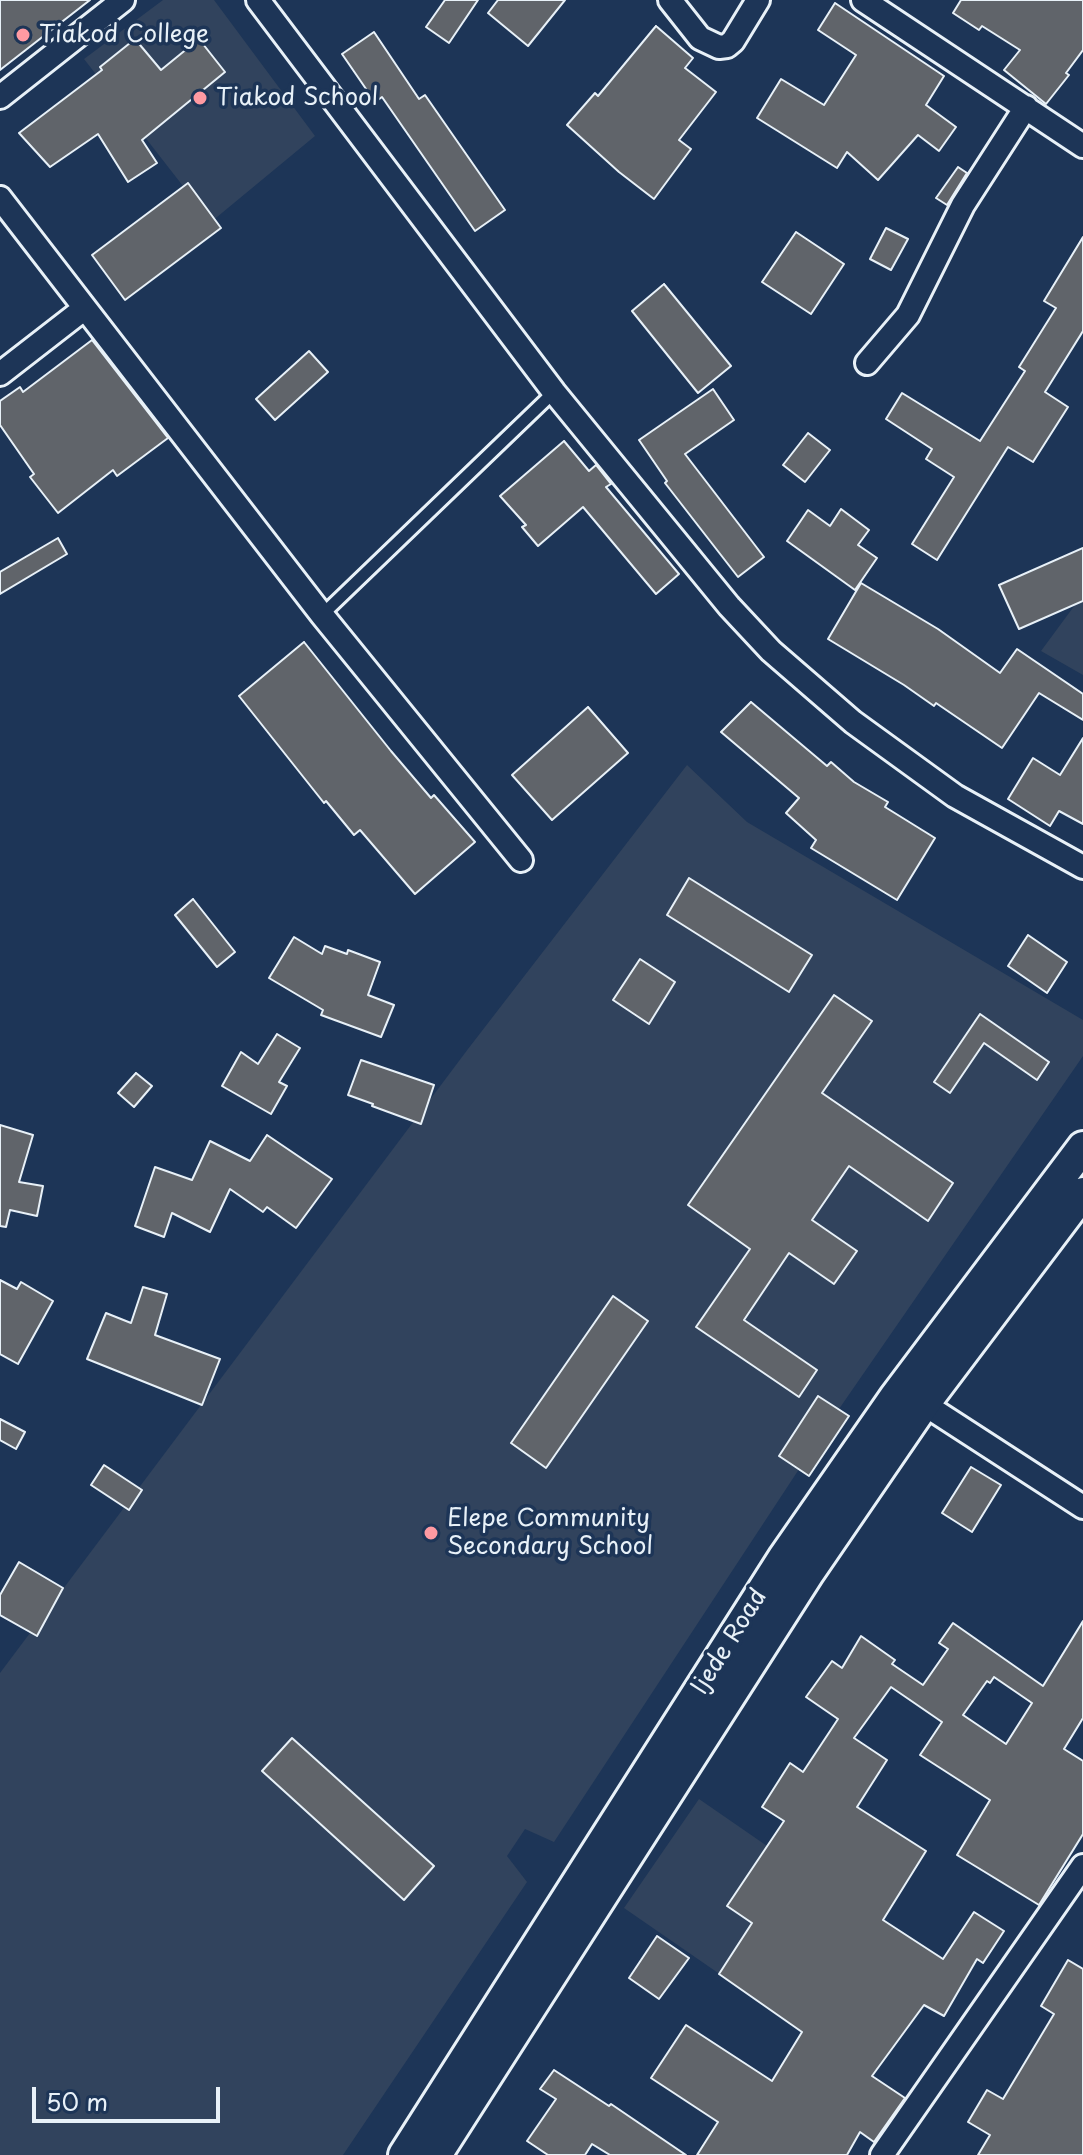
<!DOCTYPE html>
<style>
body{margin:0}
#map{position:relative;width:1083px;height:2155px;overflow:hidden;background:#1d3557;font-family:"Playpen Sans",sans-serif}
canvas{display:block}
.scale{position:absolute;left:32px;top:2087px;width:188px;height:36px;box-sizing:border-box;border:4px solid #e8f1f8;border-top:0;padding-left:10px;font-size:24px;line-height:28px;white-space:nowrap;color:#e8f1f8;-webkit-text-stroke:6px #1d3557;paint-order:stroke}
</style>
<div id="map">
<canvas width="1083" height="2155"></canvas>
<div class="scale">50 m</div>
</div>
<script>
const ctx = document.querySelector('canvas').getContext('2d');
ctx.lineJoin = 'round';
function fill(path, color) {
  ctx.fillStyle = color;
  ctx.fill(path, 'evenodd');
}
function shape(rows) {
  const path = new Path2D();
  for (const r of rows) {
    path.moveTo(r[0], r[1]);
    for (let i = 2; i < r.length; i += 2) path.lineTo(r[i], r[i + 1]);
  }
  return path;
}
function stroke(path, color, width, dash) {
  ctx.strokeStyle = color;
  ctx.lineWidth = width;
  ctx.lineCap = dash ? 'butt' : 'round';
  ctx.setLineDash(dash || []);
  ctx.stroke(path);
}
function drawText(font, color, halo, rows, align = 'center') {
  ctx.font = font + ' "Playpen Sans",sans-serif';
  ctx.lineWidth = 7;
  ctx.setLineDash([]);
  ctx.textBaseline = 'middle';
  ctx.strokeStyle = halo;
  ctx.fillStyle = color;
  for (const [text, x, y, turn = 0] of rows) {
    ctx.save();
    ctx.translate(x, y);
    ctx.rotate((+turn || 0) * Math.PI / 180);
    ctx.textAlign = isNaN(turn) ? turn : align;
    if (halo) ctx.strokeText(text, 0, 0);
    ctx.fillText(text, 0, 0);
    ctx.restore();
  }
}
fill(shape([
 [163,0,214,0,315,136,211,222,84,59],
 [1083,594,1083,675,1041,651],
 [687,765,747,822,1083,1020,1083,1056,830,1422,554,1842,525,1829,507,1856,527,1882,343,2155,0,2155,0,1673,468,1049],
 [699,1799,867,1915,792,2024,624,1908]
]), '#31435d');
const building = shape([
 [0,0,90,0,0,70,0,0],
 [445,0,478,0,449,43,426,27,445,0],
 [498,0,565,0,528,46,488,13,498,0],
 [961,0,1083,0,1083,50,1066,73,1069,75,1046,104,1004,70,1020,50,982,26,979,30,953,13,961,0],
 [835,3,944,76,926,105,956,127,939,151,918,135,878,180,847,152,837,168,757,118,781,79,824,105,856,55,818,30,835,3],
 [656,26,693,58,685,68,716,92,679,140,691,149,654,199,619,172,567,125,595,93,598,96,656,26],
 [374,32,419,99,425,95,505,210,475,231,382,97,375,102,342,54,374,32],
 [135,39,161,70,199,39,225,72,142,140,157,163,128,182,98,134,50,167,19,133,102,70,100,67,135,39],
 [958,167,967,173,947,205,936,198,958,167],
 [188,183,221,228,125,300,92,255,188,183],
 [886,228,908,239,891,270,870,259,886,228],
 [796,232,844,264,811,314,762,282,796,232],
 [1083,237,1083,331,1045,392,1068,407,1033,462,1008,447,937,560,912,544,954,477,926,459,932,449,886,419,902,393,980,441,1025,371,1019,367,1056,308,1044,301,1083,237],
 [664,284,731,366,698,393,632,311,664,284],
 [92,340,168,438,117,476,113,470,58,513,30,477,34,474,0,425,0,401,20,387,23,392,92,340],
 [309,351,328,372,275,420,256,399,309,351],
 [713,389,734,420,685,454,764,557,738,577,665,483,667,481,639,440,713,389],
 [808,433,830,450,805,482,783,465,808,433],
 [564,441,589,471,596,465,611,484,606,487,679,574,656,594,583,507,538,546,522,527,526,525,500,496,564,441],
 [841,509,869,530,858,545,877,558,855,590,787,541,808,510,830,526,841,509],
 [58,538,67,554,0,594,0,572,58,538],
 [1083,548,1083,601,1019,629,999,585,1083,548],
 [861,583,938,629,1000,673,1017,649,1083,694,1083,720,1039,693,1002,748,936,703,934,706,904,685,828,639,861,583],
 [304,642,391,751,431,798,434,795,475,842,415,894,360,830,354,835,326,801,324,803,239,696,304,642],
 [751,702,827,766,831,762,854,782,888,802,885,807,935,838,897,900,811,848,816,840,786,813,799,798,721,732,751,702],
 [588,707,628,753,552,820,512,775,588,707],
 [1083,738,1083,824,1059,811,1050,826,1008,799,1033,758,1060,775,1083,738],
 [689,878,812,955,789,992,667,915,689,878],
 [193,899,235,952,217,967,175,915,193,899],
 [1028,935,1067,962,1047,993,1008,966,1028,935],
 [294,937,322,954,325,946,347,954,348,950,380,962,368,995,394,1005,381,1037,321,1015,323,1010,269,978,294,937],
 [640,959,675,982,649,1024,613,1000,640,959],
 [834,995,872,1021,822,1093,953,1183,928,1221,849,1166,812,1220,857,1251,834,1284,789,1253,744,1320,817,1370,799,1397,696,1327,750,1249,688,1205,834,995],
 [980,1014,1049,1062,1037,1080,984,1043,950,1093,934,1082,980,1014],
 [277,1034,300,1048,279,1082,287,1086,271,1114,222,1086,241,1052,258,1064,277,1034],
 [361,1060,434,1085,421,1124,372,1106,373,1104,348,1095,361,1060],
 [136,1073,152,1086,134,1107,118,1093,136,1073],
 [0,1125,33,1135,19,1182,43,1186,37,1216,10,1210,6,1227,0,1226,0,1125],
 [267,1135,332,1179,296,1228,267,1207,263,1212,230,1189,210,1232,172,1213,164,1237,135,1226,155,1167,192,1180,210,1141,250,1161,267,1135],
 [0,1280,17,1289,21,1282,53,1301,18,1364,0,1354,0,1280],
 [143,1287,167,1294,155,1335,220,1359,202,1405,87,1359,106,1313,131,1323,143,1287],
 [613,1296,648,1321,546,1468,511,1443,613,1296],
 [818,1396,849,1416,809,1476,779,1456,818,1396],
 [0,1419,25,1432,16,1449,0,1440,0,1419],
 [104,1465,142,1490,129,1510,91,1485,104,1465],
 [971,1467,1001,1485,972,1532,942,1513,971,1467],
 [19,1562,63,1588,37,1636,0,1615,0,1595,19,1562],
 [1083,1621,1083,1718,1064,1749,1083,1761,1083,1834,1039,1905,957,1855,990,1800,920,1755,942,1722,891,1687,854,1738,887,1760,857,1807,926,1851,883,1920,943,1959,974,1912,1004,1931,983,1963,977,1959,944,2016,924,2005,872,2076,905,2098,874,2142,860,2132,847,2155,697,2155,718,2122,651,2078,686,2025,772,2081,802,2032,719,1974,752,1923,727,1906,784,1821,762,1807,790,1763,803,1772,838,1719,806,1697,832,1661,842,1668,861,1636,895,1660,892,1664,923,1685,948,1649,939,1643,953,1623,1043,1686,1083,1621],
 [994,1677,1032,1703,1006,1744,963,1715,987,1681,990,1683,994,1677],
 [292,1738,434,1866,404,1900,262,1771,292,1738],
 [657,1936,689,1958,659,1999,629,1978,657,1936],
 [1068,1960,1083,1969,1083,2155,978,2155,990,2135,968,2122,987,2090,1003,2099,1054,2014,1041,2006,1068,1960],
 [554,2070,609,2106,611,2104,686,2155,610,2155,592,2144,585,2155,548,2155,527,2141,556,2099,540,2089,554,2070]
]);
fill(building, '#60646a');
stroke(building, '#e8f1f8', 2);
const lane = shape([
 [322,615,554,392]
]);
const street = shape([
 [258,0,554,392,729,606,771,651,853,722,955,796,1083,867],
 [670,0,700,38,719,47,727,46,733,41,758,0],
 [863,0,1083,146],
 [0,97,123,0],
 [0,198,322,615,521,860],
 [867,363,908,315,963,205,1026,107],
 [0,374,85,308],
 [924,1404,1083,1507],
 [882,2155,1083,1866]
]);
const secondary = shape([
 [404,2155,784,1557,895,1397,1083,1147],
 [436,2155,809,1572,924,1404,1083,1193]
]);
stroke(lane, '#e8f1f8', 17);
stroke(street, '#e8f1f8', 28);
stroke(secondary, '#e8f1f8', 36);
stroke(lane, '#1d3557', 11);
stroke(street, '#1d3557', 22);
stroke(secondary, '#1d3557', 30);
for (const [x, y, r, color] of [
 [23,35,8,"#ff9aa2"],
 [200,98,8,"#ff9aa2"],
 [431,1533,8,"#ff9aa2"]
]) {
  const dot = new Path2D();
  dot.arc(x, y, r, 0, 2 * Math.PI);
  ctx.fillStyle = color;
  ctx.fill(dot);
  stroke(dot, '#1d3557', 3);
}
drawText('24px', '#e8f1f8', '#1d3557', [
 ["Tiakod College",39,35],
 ["Tiakod School",216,98],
 ["Elepe Community",447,1519],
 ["Secondary School",447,1547]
], 'left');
drawText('24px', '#e8f1f8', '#1d3557', [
 ["Ijede Road",730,1642,-58]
]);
</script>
